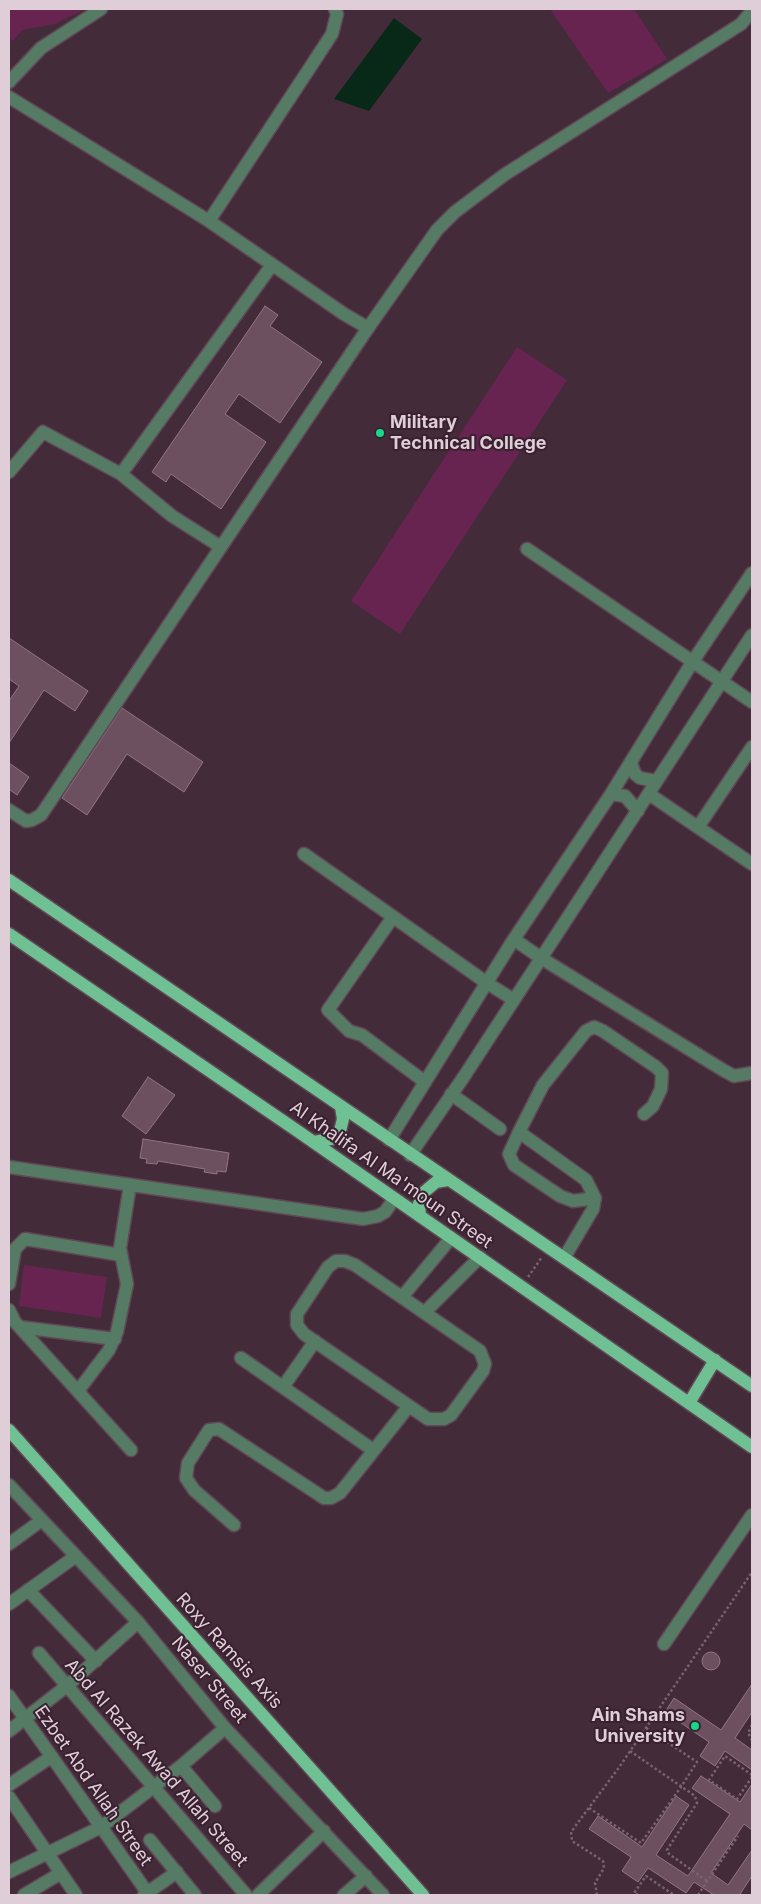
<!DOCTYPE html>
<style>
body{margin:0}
#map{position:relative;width:761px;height:1904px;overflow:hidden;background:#442b39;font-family:Inter,sans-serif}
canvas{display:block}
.frame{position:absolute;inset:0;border:10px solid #dfced7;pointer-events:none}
</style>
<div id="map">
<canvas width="761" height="1904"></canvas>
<div class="frame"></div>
</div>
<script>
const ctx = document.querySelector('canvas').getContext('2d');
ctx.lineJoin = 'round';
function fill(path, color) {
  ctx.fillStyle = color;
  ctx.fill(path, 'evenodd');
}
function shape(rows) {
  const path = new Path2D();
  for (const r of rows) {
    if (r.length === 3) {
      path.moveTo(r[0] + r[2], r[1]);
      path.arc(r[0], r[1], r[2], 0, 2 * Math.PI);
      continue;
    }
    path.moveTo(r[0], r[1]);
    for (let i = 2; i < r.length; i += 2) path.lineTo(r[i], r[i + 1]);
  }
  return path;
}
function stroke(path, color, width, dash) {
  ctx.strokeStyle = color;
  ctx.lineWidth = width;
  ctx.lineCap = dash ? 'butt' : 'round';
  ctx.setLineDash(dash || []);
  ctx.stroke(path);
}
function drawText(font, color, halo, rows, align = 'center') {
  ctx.font = font + ' Inter,sans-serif';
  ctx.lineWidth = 4;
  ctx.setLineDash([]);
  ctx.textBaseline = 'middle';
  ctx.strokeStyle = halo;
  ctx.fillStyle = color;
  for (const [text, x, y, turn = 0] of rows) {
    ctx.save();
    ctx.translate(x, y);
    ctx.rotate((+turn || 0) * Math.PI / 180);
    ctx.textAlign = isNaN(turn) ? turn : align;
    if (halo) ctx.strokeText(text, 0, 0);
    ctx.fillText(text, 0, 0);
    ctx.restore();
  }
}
fill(shape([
 [9,9,86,9,55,24,22,30,13,41,9,37],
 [550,9,634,9,667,59,608,93],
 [517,347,567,380,400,634,351,601],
 [24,1265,107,1277,101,1318,19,1306]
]), '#682450');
fill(shape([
 [394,18,422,39,369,111,334,99]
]), '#082818');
const building = shape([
 [265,306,278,315,270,326,322,362,280,423,239,394,225,414,266,442,221,509,171,474,166,482,152,472,265,306],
 [9,638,88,691,75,711,44,690,9,743,9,701,19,686,9,679,9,638],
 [122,708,203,762,184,792,127,754,87,815,62,798,122,708],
 [9,763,29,777,17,795,9,789,9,763],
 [148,1077,175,1095,146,1134,122,1116,148,1077],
 [143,1139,229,1153,226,1172,217,1171,217,1174,204,1172,205,1169,158,1161,157,1164,146,1163,147,1159,140,1158,143,1139],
 [711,1661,9],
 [752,1684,752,1712,735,1738,752,1750,752,1770,725,1751,715,1766,700,1756,709,1742,665,1712,674,1698,721,1730,752,1684],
 [701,1776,740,1802,752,1784,752,1830,744,1824,711,1873,728,1885,752,1850,752,1876,740,1894,742,1895,714,1895,694,1882,686,1893,648,1868,638,1882,622,1871,631,1857,589,1829,598,1816,642,1847,676,1796,689,1805,656,1855,688,1876,730,1814,692,1788,701,1776]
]);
fill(building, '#6c5060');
stroke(building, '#927585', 1);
const minor = shape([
 [9,82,41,48,101,9],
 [9,97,209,221,344,314,368,328,41,815,32,820,26,821,9,810],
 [209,221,332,34,337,14,335,9],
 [368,328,437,230,455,212,504,175,741,24,752,11],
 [9,472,43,432,121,474,172,516,221,547],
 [121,474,272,265],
 [527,549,752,702],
 [631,763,635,774,640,778,656,781],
 [611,794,625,796,638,811],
 [649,794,752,864],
 [698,827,752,747],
 [304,854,487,983,514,1000],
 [393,917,328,1010,349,1031,362,1035,425,1082],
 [515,940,541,958,723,1070,734,1076,752,1073],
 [451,1094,500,1129],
 [519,1132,509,1154,514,1165,560,1196,573,1201,595,1198],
 [389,1140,512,942,611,794,693,661,752,573],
 [410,1155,463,1078,752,635],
 [9,1167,363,1219,378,1216,385,1212,394,1199],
 [564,1258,593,1209,595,1198,586,1180,519,1132,543,1085,586,1031,594,1027,603,1031,656,1067,662,1073,661,1089,653,1106,644,1114],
 [336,1261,345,1261,355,1265,480,1351,485,1364,483,1371,451,1415,444,1419,428,1419,304,1334,297,1325,297,1314,328,1267,336,1261],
 [9,1284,15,1249,25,1239,121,1255],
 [402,1297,451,1238],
 [9,1310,15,1322,131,1450],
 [425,1312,480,1257],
 [20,1327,115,1339],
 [241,1358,373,1450],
 [283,1387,315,1341],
 [78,1391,109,1350,117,1332,127,1284,120,1248,130,1185],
 [9,1485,138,1622,225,1728,383,1895],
 [234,1525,194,1490,186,1478,188,1463,209,1430,219,1429,318,1494,324,1498,331,1498,340,1493,409,1406],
 [9,1544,42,1520],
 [28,1590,96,1661],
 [9,1604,76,1556],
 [664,1644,752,1515],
 [39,1653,246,1895],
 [9,1696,149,1895],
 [9,1731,68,1685,138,1622],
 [181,1766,215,1806],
 [9,1785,51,1757],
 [9,1797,76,1895],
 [150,1840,195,1895],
 [9,1872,101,1827,181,1766,225,1728],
 [24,1895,61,1873],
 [144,1895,177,1872],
 [258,1895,324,1831],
 [344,1895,366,1876]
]);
const major = shape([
 [9,880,752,1386],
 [9,934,299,1132,752,1447],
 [314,1142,331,1139,340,1131,343,1119,341,1107],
 [420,1216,419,1204,423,1193,436,1182,448,1180],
 [689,1403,715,1360],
 [9,1430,423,1895]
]);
stroke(minor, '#604855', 15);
stroke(major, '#604855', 15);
stroke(shape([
 [528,1277,542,1257],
 [752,1725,748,1733,752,1740],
 [630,1751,695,1796,697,1803,667,1850,669,1854,707,1881],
 [752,1775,725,1756,709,1780,737,1799,752,1777],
 [589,1808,641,1843,681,1787,697,1762,646,1728],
 [597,1895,595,1883,604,1868,603,1861,572,1841,571,1832,620,1766,752,1572],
 [638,1895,634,1893,646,1876,674,1895],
 [698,1895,738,1836]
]), '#79636f', 2.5, [2.5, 2.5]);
stroke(minor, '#557b64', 12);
stroke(major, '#6fc092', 12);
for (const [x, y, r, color] of [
 [380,433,5,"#14d989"],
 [695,1726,5,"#14d989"]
]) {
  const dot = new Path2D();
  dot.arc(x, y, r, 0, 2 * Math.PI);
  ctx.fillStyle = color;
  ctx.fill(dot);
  stroke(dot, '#39212f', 2);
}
drawText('bold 18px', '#dfced7', '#39212f', [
 ["Military",390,423],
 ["Technical College",390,444],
 ["Ain Shams",685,1716,"right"],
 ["University",685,1737,"right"]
], 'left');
drawText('18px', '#dfced7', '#39212f', [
 ["Al Khalifa Al Ma'moun Street",391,1175,35],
 ["Roxy Ramsis Axis",229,1651,48],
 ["Naser Street",209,1680,50],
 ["Abd Al Razek Awad Allah Street",156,1763,49],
 ["Ezbet Abd Allah Street",93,1786,55]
]);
</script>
